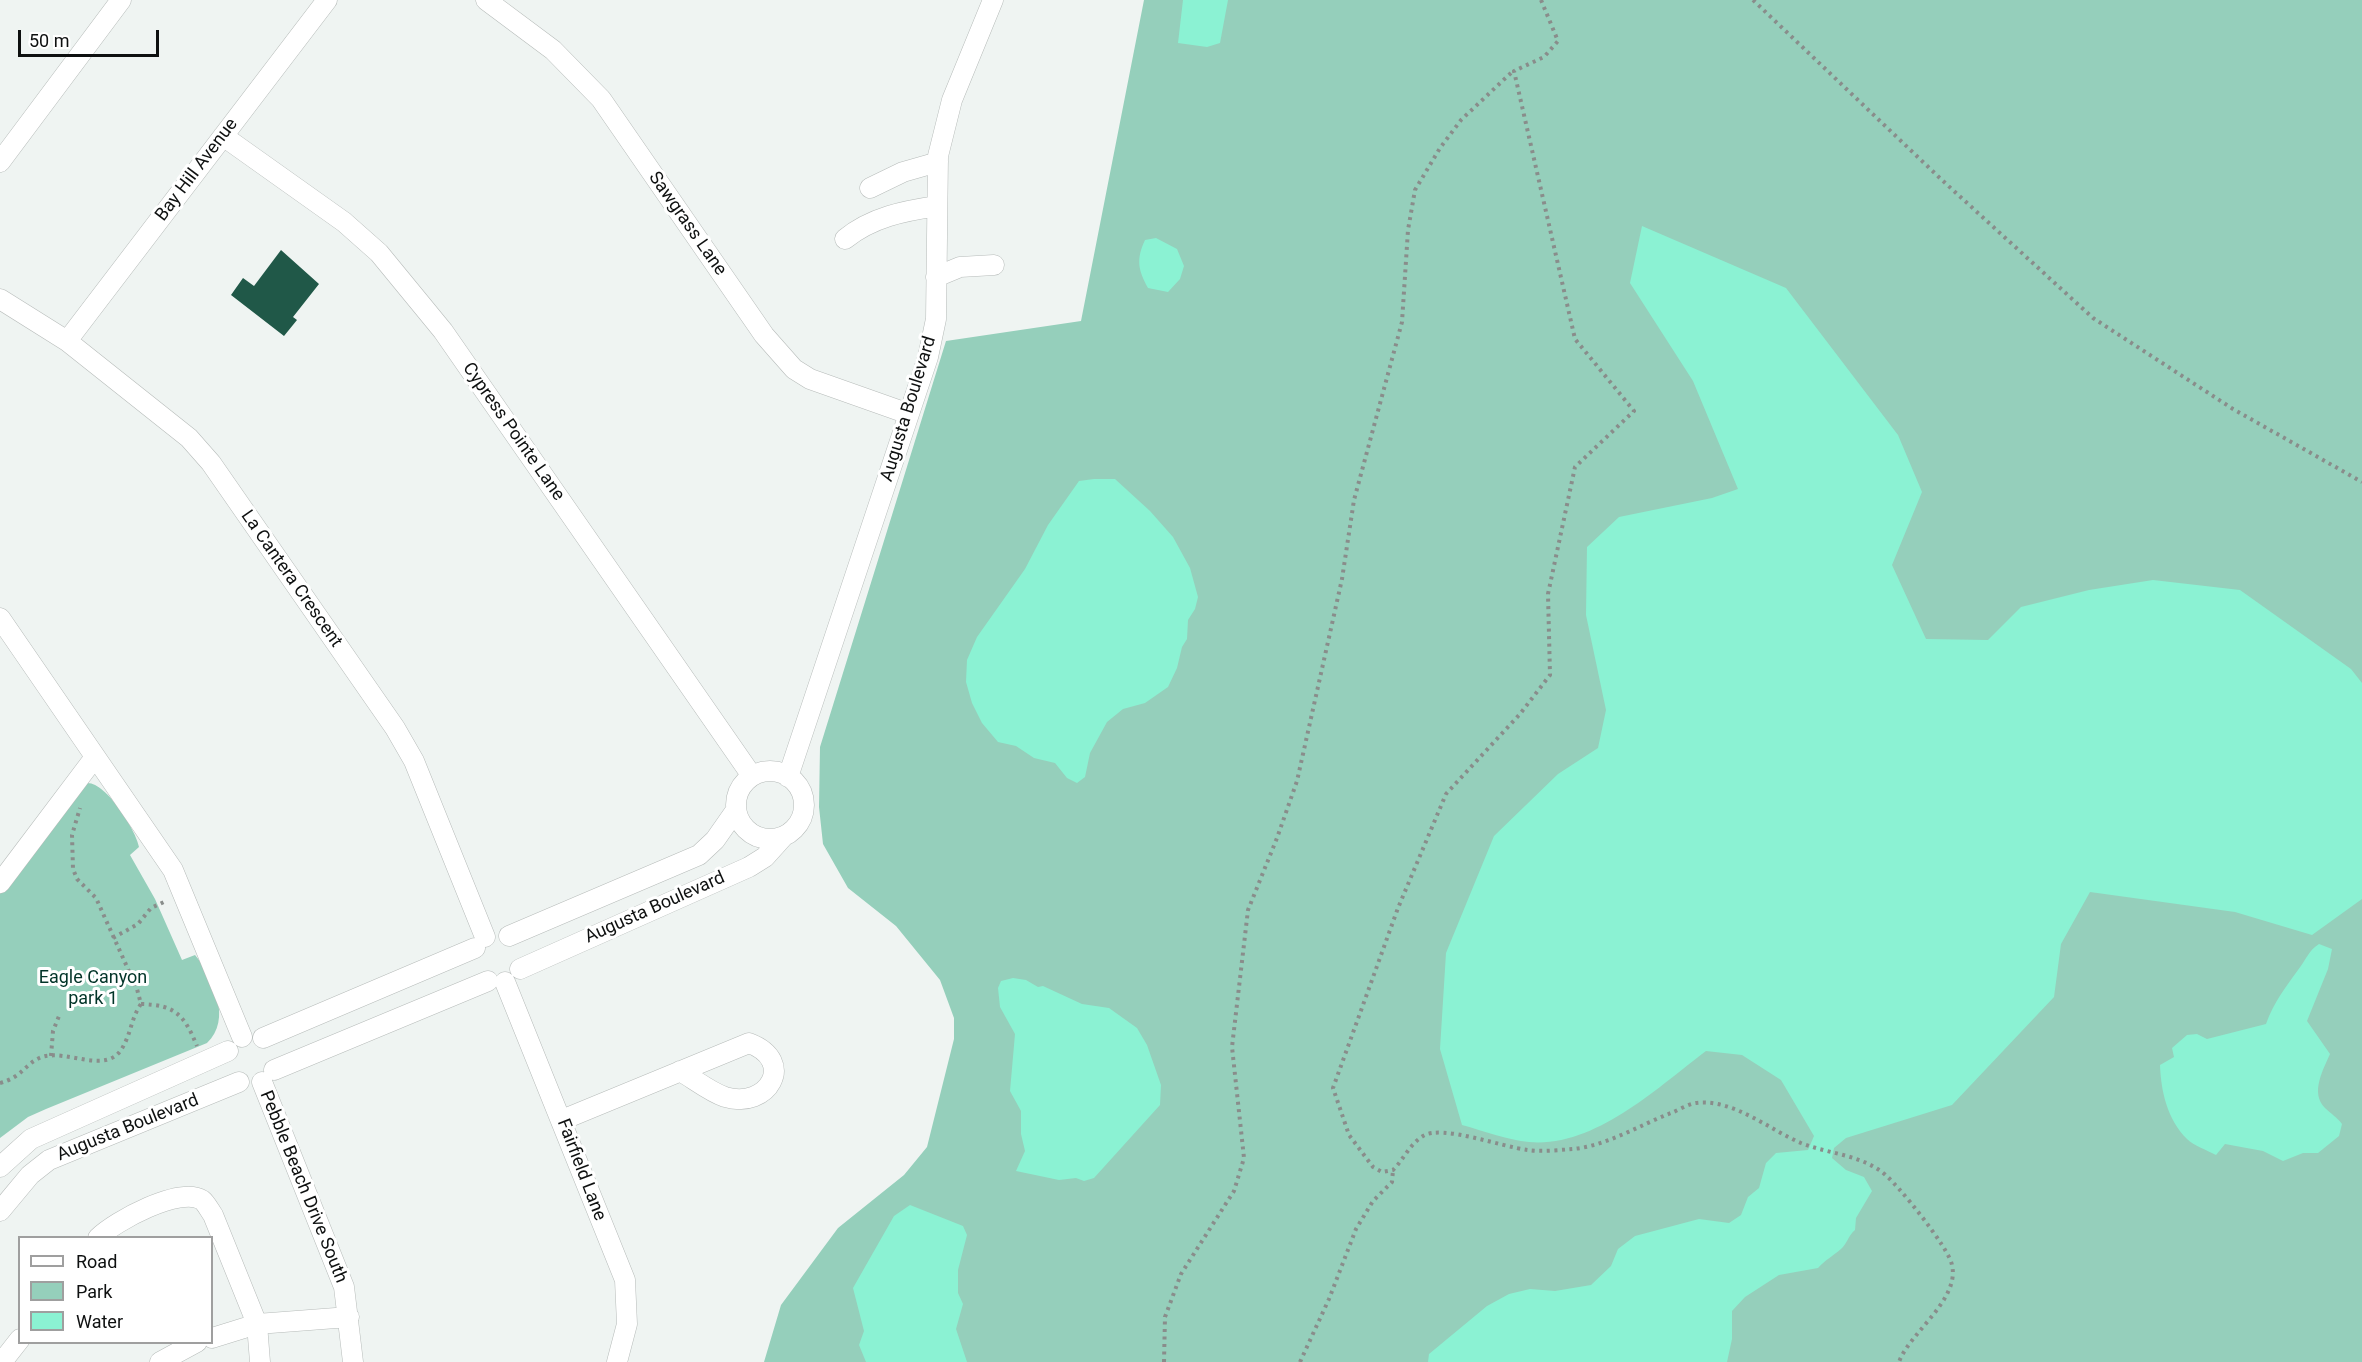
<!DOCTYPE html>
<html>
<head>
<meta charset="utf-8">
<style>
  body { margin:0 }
  #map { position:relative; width:2362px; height:1362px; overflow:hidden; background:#eff4f2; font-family:Roboto,sans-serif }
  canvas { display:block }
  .legend { position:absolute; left:18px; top:1236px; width:195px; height:108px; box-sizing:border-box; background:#fff; border:2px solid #9f9f9f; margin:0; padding:8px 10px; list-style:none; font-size:18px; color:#0e1010 }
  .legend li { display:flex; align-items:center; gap:12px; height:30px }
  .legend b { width:30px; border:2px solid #9f9f9f }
  .scale { position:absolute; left:18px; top:30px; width:141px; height:27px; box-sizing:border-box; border:3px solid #0e1010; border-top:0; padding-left:8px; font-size:18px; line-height:21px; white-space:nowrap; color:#0e1010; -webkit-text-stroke:4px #fff; paint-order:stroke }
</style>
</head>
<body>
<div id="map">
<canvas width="2362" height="1362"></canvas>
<ul class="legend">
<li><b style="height:8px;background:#fff"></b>Road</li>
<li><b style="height:16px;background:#95cfbb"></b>Park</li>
<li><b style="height:16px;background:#8bf2d3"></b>Water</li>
</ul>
<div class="scale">50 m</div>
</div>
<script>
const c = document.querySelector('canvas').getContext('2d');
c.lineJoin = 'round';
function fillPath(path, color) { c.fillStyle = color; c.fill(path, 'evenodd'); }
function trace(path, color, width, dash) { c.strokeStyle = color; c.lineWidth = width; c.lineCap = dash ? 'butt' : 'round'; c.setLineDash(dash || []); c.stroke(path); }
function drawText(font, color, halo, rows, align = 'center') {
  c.font = font + ' Roboto,sans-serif'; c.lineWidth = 6; c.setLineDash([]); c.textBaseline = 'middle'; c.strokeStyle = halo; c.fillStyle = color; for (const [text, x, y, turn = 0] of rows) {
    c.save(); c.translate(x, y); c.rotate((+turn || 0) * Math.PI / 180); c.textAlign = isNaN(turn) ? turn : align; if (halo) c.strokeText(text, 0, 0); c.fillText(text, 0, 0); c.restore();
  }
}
fillPath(new Path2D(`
  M 1144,0 L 2362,0 L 2362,1362 L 764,1362 L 781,1305 L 838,1228 L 904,1175 L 927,1147 L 954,1039 L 954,1018 L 940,980 L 896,926 L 848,888 L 823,844 L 819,807 L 820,747 L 946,341 L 1081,321 Z
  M 87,783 C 106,782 136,830 139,847 L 130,855 L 155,899 L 182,960 L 195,955 C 214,978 232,1020 207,1043 L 46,1109 L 28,1117 L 0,1138 L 0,894 L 80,787 Z`), '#95cfbb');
fillPath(new Path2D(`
  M 1183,0 L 1228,0 L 1220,43 L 1207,47 L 1178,43 Z
  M 1642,226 L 1786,288 L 1898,435 L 1922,492 L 1892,565 L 1926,639 L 1988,640 L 2021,607 L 2089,590 L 2153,580 L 2240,590 L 2351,669 L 2362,683 L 2362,899 L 2312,935 L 2235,912 L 2090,892 L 2061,944 L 2054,997 L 1952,1105 L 1846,1138 L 1834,1148 L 1832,1158 L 1846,1170 L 1864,1177 L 1872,1191 L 1856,1218 L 1855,1230 C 1848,1236 1847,1244 1841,1249 C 1833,1256 1825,1260 1818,1268 L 1779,1275 L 1745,1297 L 1732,1311 L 1732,1339 L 1727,1362 L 1428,1362 L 1429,1354 L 1487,1306 L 1509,1294 L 1530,1289 L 1555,1291 L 1591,1285 L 1611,1266 L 1618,1249 L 1635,1236 L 1699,1219 L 1729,1223 L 1741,1215 L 1748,1197 L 1759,1188 L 1766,1163 L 1776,1153 L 1808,1150 L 1814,1136 L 1781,1080 L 1742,1055 L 1706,1051 C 1658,1087 1595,1148 1529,1142 C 1507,1140 1484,1131 1462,1125 L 1440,1049 L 1446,953 L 1494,836 L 1558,774 L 1598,748 L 1606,710 L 1586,615 L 1587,547 L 1619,517 L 1712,498 L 1738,489 L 1693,381 L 1630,283 Z
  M 1156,238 L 1177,249 L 1184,266 L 1180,279 L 1168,292 L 1148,288 C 1138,270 1136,259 1145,240 Z
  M 1094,479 L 1115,479 L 1150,511 L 1173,537 L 1190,568 L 1198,597 L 1195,609 L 1188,620 L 1187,639 L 1182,647 L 1177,668 L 1168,687 L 1145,703 L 1123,709 L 1107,722 L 1090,753 L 1085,777 L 1077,783 L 1067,778 L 1055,763 L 1034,758 L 1016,746 L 998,742 L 982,723 L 972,703 L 966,682 L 967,660 L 977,637 L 1025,569 L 1048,525 L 1079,481 Z
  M 2319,944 L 2332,949 L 2328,969 L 2307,1021 L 2330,1054 C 2323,1070 2310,1093 2325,1108 C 2331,1114 2337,1117 2342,1124 L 2339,1136 L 2318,1153 L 2303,1153 L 2283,1161 L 2263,1151 L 2225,1144 L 2216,1155 C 2207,1150 2194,1146 2187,1139 C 2167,1119 2161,1091 2160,1065 L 2174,1057 L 2172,1048 L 2187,1035 L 2197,1034 L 2207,1039 L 2266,1024 C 2274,1002 2285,988 2298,970 C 2306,960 2308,951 2319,944 Z
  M 1013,978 L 1026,980 L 1038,987 L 1043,986 L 1082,1004 L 1109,1008 L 1137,1028 L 1147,1045 L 1161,1085 L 1160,1105 L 1094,1178 L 1084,1181 L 1076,1178 L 1059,1180 L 1016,1171 L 1025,1151 L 1021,1134 L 1021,1111 L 1010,1091 L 1015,1034 L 1000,1007 L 998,988 L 1001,981 Z
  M 910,1205 L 963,1226 L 967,1235 L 958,1270 L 958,1293 L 963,1304 L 956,1329 L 967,1362 L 866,1362 L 859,1345 L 864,1331 L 853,1288 L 894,1216 Z`), '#8bf2d3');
fillPath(new Path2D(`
  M 281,250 L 319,284 L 293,317 L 297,320 L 284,336 L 231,295 L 243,278 L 254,286 Z`), '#205848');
const minor = new Path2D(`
  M 486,0 L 553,50 L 601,99 L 764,335 L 794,369 L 810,379 L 909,414
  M 223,136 L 344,222 L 379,253 L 443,331 L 752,776
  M 0,162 L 121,0
  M 870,188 L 903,172 L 938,162
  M 845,239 C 872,217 904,211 937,206
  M 936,277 L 960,267 L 994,265
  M 0,299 L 67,341 L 189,438 L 211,463 L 395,728 L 414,761 L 485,937
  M 67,341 L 327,0
  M 0,618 L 173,870 L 242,1037
  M736 805a34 34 0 1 1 68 0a34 34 0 1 1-68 0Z
  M 788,777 L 928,357 L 936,319 L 938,156 L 952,100 L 993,0
  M 0,883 L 95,757
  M 509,936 L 699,855 L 715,840 L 736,810
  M 520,969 L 749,867 L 765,857 L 783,837
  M 505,982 L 625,1280 L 627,1324 L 617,1362
  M 263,1038 L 475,948
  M 274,1070 L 488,981
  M 262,1082 L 344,1287 L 353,1362
  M 562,1120 L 749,1043 C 797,1061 768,1110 725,1097 C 710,1092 694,1079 680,1071
  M 0,1167 L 31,1139 L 228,1051
  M 0,1211 L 30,1175 L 49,1160 L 239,1082
  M 98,1238 C 115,1221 180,1186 202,1200 C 206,1203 210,1211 213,1215 L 257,1324 L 260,1362
  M 212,1338 L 257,1324 L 349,1317
  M 2,1362 L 20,1339
  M 160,1362 L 197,1342`);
trace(minor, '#b6bbb9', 21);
trace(new Path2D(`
  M 1541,0 L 1558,41 L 1544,57 L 1514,71 L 1575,339 L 1634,411 L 1575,467 L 1548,594 L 1550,675 L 1520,714 L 1446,794 L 1398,908 L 1333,1088 L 1349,1135 L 1373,1167 L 1382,1172 L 1393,1170 C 1404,1159 1409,1145 1423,1136 C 1441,1124 1502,1147 1528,1150 C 1542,1152 1559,1150 1573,1149 C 1606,1146 1640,1125 1671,1113 C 1679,1110 1688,1104 1696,1103 C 1732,1098 1770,1130 1801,1143 C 1829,1154 1857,1154 1882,1172 C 1897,1183 1949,1248 1952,1265 C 1960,1300 1910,1332 1899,1362
  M 1753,0 L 1943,181 L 2093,318 L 2233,409 L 2362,482
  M 113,938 L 138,924 L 151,908 L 166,901
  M 141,1004 C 176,1005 184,1015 197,1046
  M 51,1056 L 53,1031 L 59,1016
  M 0,1083 C 23,1077 25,1063 42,1057 C 66,1049 105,1074 121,1050 C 131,1035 131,1018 141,1004 L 137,989 L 96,898 L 77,879 L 73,869 L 72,835 L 80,808
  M 1164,1362 L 1165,1317 L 1181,1274 L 1234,1191 L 1244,1158 L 1232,1047 L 1248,910 L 1277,838 L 1297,781 L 1342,579 L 1354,500 L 1402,322 L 1408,230 L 1415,190 L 1440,148 L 1461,120 L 1513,71
  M 1300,1362 L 1329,1299 L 1356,1229 L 1373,1201 L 1392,1182 L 1393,1170`), '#898d8b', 4, [3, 4.5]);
trace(minor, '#fff', 20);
drawText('18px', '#0e1010', '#fff', [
  ["Bay Hill Avenue",197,170,-53],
  ["Sawgrass Lane",687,224,55],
  ["Augusta Boulevard",909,409,-73],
  ["Cypress Pointe Lane",513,432,55],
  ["La Cantera Crescent",291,579,55],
  ["Augusta Boulevard",655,908,-24],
  ["Augusta Boulevard",128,1128,-22],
  ["Fairfield Lane",581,1170,69],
  ["Pebble Beach Drive South",303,1187,68]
]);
drawText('18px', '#023428', '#fff', [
  ["Eagle Canyon",93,978],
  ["park 1",93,999]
]);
</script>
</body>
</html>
